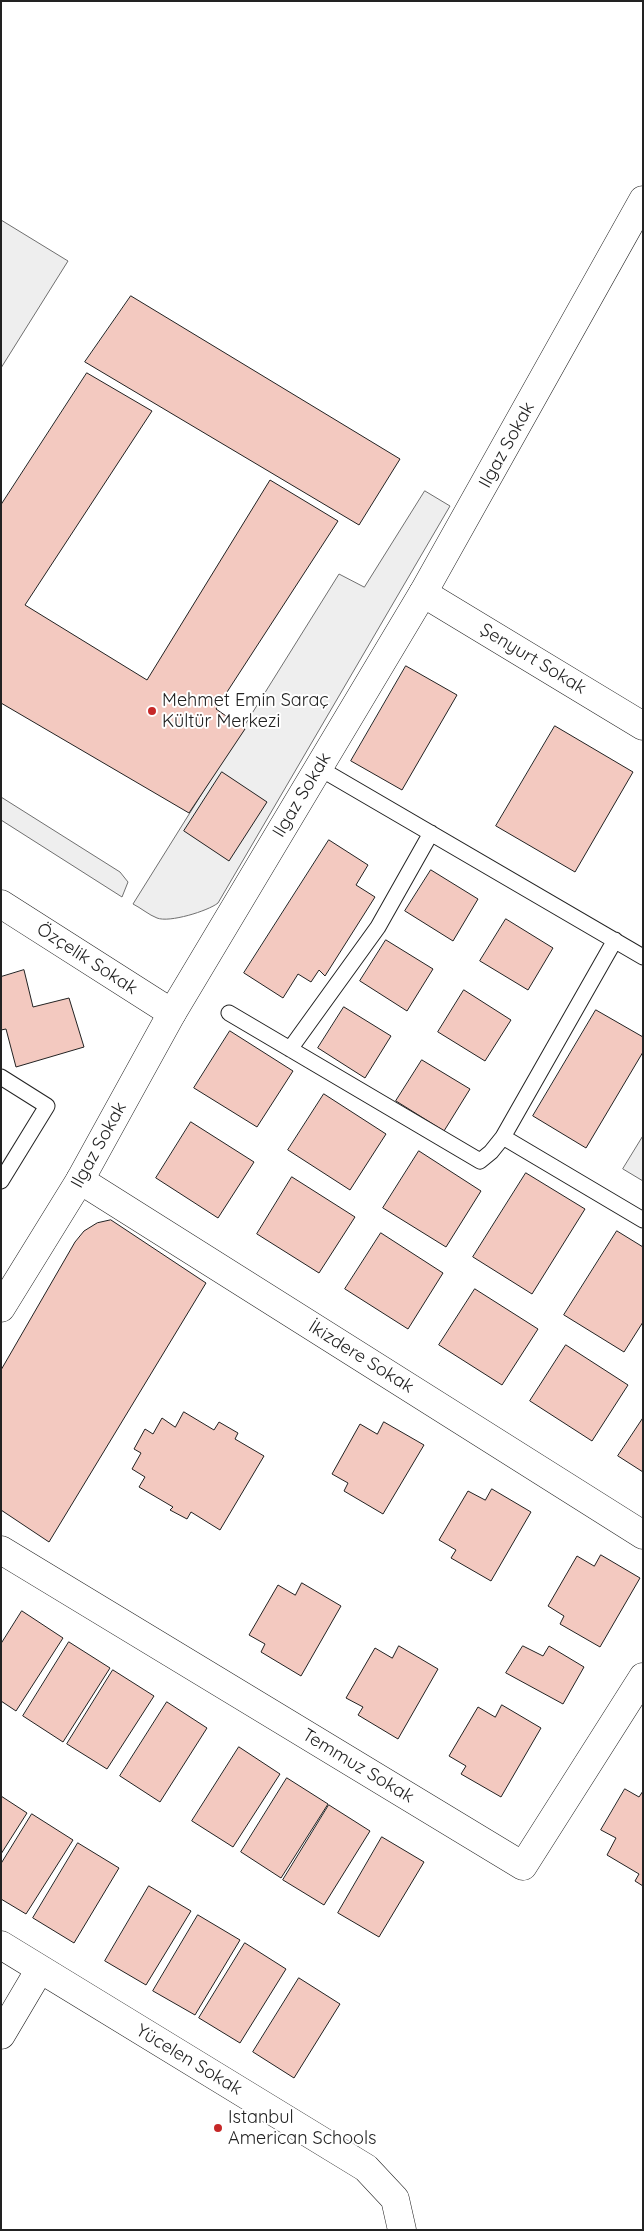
<!DOCTYPE html>
<html>
<head>
<meta charset="utf-8">
<style>
  body { margin:0 }
  #map { position:relative; width:644px; height:2231px; overflow:hidden; background:#fff; font-family:Quicksand,sans-serif }
  canvas { display:block }
  .frame { position:absolute; inset:0; border:2px solid #222; pointer-events:none }
</style>
</head>
<body>
<div id="map">
<canvas width="644" height="2231"></canvas>
<div class="frame"></div>
</div>
<script>
const c = document.querySelector('canvas').getContext('2d');
c.lineJoin = 'round';
function fillPath(path, color) { c.fillStyle = color; c.fill(path, 'evenodd'); }
function trace(path, color, width, dash) { c.strokeStyle = color; c.lineWidth = width; c.lineCap = dash ? 'butt' : 'round'; c.setLineDash(dash || []); c.stroke(path); }
function drawText(font, color, halo, rows, align = 'center') {
  c.font = font + ' Quicksand,sans-serif'; c.lineWidth = 4; c.setLineDash([]); c.textBaseline = 'middle'; c.strokeStyle = halo; c.fillStyle = color; for (const [text, x, y, turn = 0] of rows) {
    c.save(); c.translate(x, y); c.rotate((+turn || 0) * Math.PI / 180); c.textAlign = isNaN(turn) ? turn : align; if (halo) c.strokeText(text, 0, 0); c.fillText(text, 0, 0); c.restore();
  }
}
const green = new Path2D(`
  M 1,220 L 68,261 L 1,368 Z
  M 425,491 L 450,506 L 218,903 C 208,911 169,923 157,918 C 149,915 141,908 133,904 L 339,574 L 364,587 Z
  M 1,797 L 120,872 L 128,882 L 122,897 L 1,820 Z
  M 643,1136 L 643,1181 L 623,1169 Z`);
fillPath(green, '#eee');
trace(green, '#6f6f6f', 1);
const building = new Path2D(`
  M 131,296 L 400,459 L 359,525 L 85,362 Z
  M 87,373 L 152,411 L 25,605 L 147,680 L 270,480 L 338,521 L 216,709 L 245,729 L 189,813 L 1,703 L 1,505 Z
  M 406,666 L 457,695 L 402,790 L 351,761 Z
  M 555,726 L 633,772 L 575,872 L 496,826 Z
  M 222,772 L 267,802 L 229,861 L 184,831 Z
  M 329,840 L 368,865 L 356,885 L 375,897 L 325,976 L 319,970 L 311,982 L 298,974 L 283,998 L 244,973 Z
  M 431,870 L 478,899 L 453,941 L 405,911 Z
  M 506,919 L 553,948 L 528,990 L 480,961 Z
  M 386,940 L 433,969 L 407,1011 L 360,981 Z
  M 24,970 L 33,1007 L 69,998 L 84,1047 L 16,1067 L 6,1029 L 1,1030 L 1,977 Z
  M 464,990 L 511,1020 L 485,1061 L 438,1032 Z
  M 344,1007 L 391,1036 L 365,1078 L 318,1048 Z
  M 596,1010 L 643,1037 L 643,1052 L 586,1148 L 533,1116 Z
  M 230,1031 L 293,1071 L 257,1127 L 194,1088 Z
  M 422,1060 L 470,1089 L 444,1131 L 396,1101 Z
  M 324,1094 L 386,1134 L 350,1190 L 288,1150 Z
  M 191,1122 L 254,1162 L 218,1218 L 156,1178 Z
  M 419,1151 L 481,1191 L 446,1247 L 383,1208 Z
  M 526,1173 L 585,1209 L 532,1294 L 473,1257 Z
  M 292,1177 L 355,1217 L 319,1273 L 257,1234 Z
  M 111,1220 L 206,1283 L 49,1542 L 1,1510 L 1,1370 L 75,1242 L 84,1231 L 97,1223 Z
  M 617,1231 L 643,1247 L 643,1322 L 624,1352 L 564,1315 Z
  M 381,1233 L 443,1273 L 408,1329 L 345,1289 Z
  M 475,1289 L 538,1329 L 502,1385 L 439,1345 Z
  M 566,1345 L 628,1385 L 592,1441 L 530,1401 Z
  M 184,1412 L 214,1430 L 219,1422 L 238,1433 L 235,1439 L 264,1456 L 220,1530 L 191,1512 L 187,1519 L 170,1510 L 173,1507 L 139,1487 L 145,1477 L 132,1469 L 141,1453 L 134,1449 L 145,1429 L 153,1434 L 162,1418 L 175,1427 Z
  M 643,1418 L 643,1472 L 618,1456 Z
  M 384,1422 L 424,1445 L 383,1514 L 344,1491 L 348,1483 L 332,1474 L 360,1424 L 377,1434 Z
  M 492,1489 L 531,1512 L 491,1581 L 451,1558 L 456,1550 L 439,1540 L 468,1491 L 485,1500 Z
  M 601,1555 L 640,1578 L 600,1647 L 560,1624 L 564,1616 L 548,1606 L 577,1556 L 594,1566 Z
  M 302,1583 L 341,1606 L 301,1676 L 261,1652 L 265,1644 L 249,1635 L 278,1585 L 295,1595 Z
  M 22,1611 L 63,1638 L 16,1711 L 1,1701 L 1,1644 Z
  M 69,1642 L 110,1668 L 63,1742 L 23,1716 Z
  M 399,1646 L 438,1669 L 398,1739 L 358,1715 L 363,1707 L 346,1698 L 375,1648 L 392,1658 Z
  M 523,1646 L 543,1656 L 549,1646 L 584,1667 L 563,1704 L 506,1673 Z
  M 113,1670 L 154,1696 L 107,1769 L 67,1744 Z
  M 167,1702 L 207,1728 L 160,1802 L 120,1776 Z
  M 502,1705 L 541,1728 L 501,1797 L 461,1774 L 466,1766 L 449,1756 L 478,1707 L 495,1717 Z
  M 239,1747 L 280,1774 L 233,1847 L 192,1821 Z
  M 287,1778 L 328,1804 L 281,1878 L 241,1852 Z
  M 625,1789 L 639,1797 L 643,1791 L 643,1886 L 635,1881 L 639,1874 L 607,1855 L 616,1838 L 601,1830 Z
  M 1,1796 L 27,1813 L 1,1854 Z
  M 329,1805 L 370,1831 L 324,1905 L 283,1880 Z
  M 32,1814 L 73,1840 L 26,1914 L 1,1899 L 1,1864 Z
  M 382,1837 L 424,1862 L 379,1937 L 338,1913 Z
  M 78,1843 L 119,1868 L 74,1943 L 33,1918 Z
  M 149,1886 L 191,1911 L 146,1985 L 105,1961 Z
  M 198,1915 L 240,1940 L 195,2015 L 153,1991 Z
  M 245,1943 L 286,1969 L 240,2043 L 199,2018 Z
  M 299,1978 L 340,2004 L 294,2078 L 253,2052 Z`);
fillPath(building, '#f3c9c0');
trace(building, '#222', 1);
const lane = new Path2D(`
  M 319,768 L 643,957
  M 615,940 L 503,1137 L 643,1220
  M 229,1013 L 480,1161 L 491,1152 L 503,1137
  M 290,1049 L 378,927 L 431,833
  M 1,1077 L 47,1106 L 1,1181`);
const street = new Path2D(`
  M 423,593 L 643,726
  M 1,904 L 172,1013
  M 80,1180 L 643,1535
  M 1,1550 L 523,1866 L 643,1677
  M 1,1945 L 366,2168 L 395,2199 L 402,2230
  M 1,2035 L 40,1969`);
const secondary = new Path2D(`
  M 1,1308 L 80,1180 L 172,1013 L 423,593 L 643,200`);
trace(lane, '#222', 17);
trace(street, '#222', 29);
trace(secondary, '#222', 29);
trace(lane, '#fff', 15);
trace(street, '#fff', 28);
trace(secondary, '#fff', 28);
for (const [x, y, r, color] of [
  [152,711,5,"#c62828"],
  [218,2128,5,"#c62828"]
]) { const dot = new Path2D(); dot.arc(x, y, r, 0, 2 * Math.PI); c.fillStyle = color; c.fill(dot); trace(dot, '#fff', 2); }
drawText('18px', '#222', '#fff', [
  ["Ilgaz Sokak",507,445,-61],
  ["Şenyurt Sokak",533,659,31],
  ["Ilgaz Sokak",302,795,-59],
  ["Özçelik Sokak",87,959,33],
  ["Ilgaz Sokak",99,1145,-61],
  ["İkizdere Sokak",361,1357,32],
  ["Temmuz Sokak",358,1766,31],
  ["Yücelen Sokak",189,2060,31]
]);
drawText('18px', '#222', '#fff', [
  ["Mehmet Emin Saraç",162,701],
  ["Kültür Merkezi",162,722],
  ["Istanbul",228,2118],
  ["American Schools",228,2139]
], 'left');
</script>
</body>
</html>
